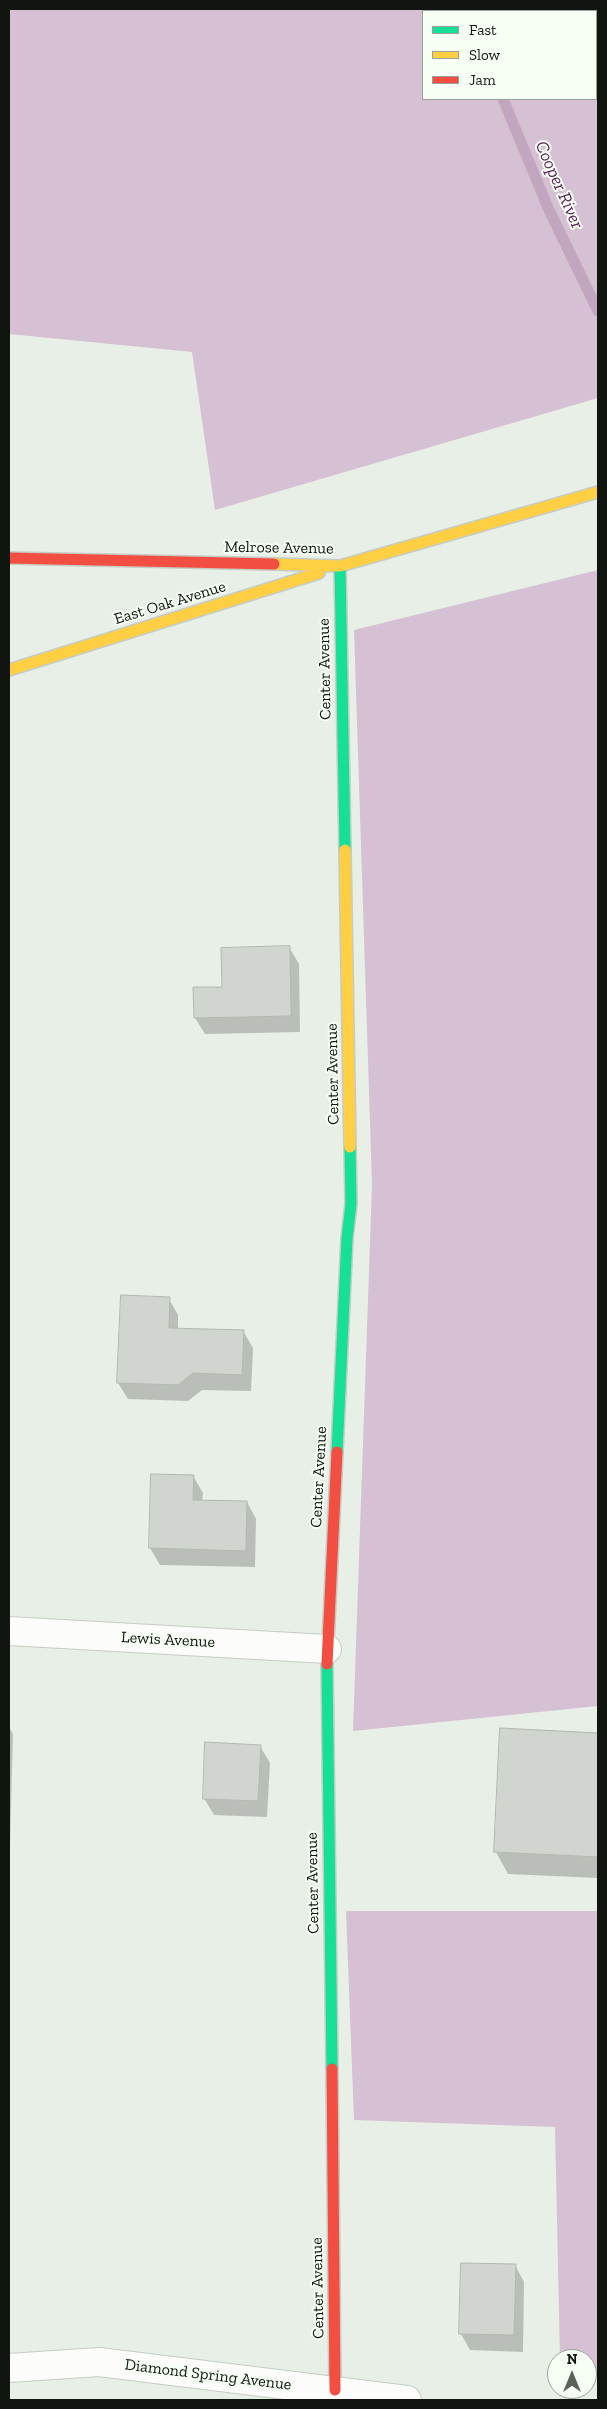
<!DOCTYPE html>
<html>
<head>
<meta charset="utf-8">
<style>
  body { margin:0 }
  #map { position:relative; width:607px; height:2409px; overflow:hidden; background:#e8efe6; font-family:"Zilla Slab",serif }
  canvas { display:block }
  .frame { position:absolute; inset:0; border:10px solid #10150f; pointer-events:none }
  .legend { position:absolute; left:422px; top:10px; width:175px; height:90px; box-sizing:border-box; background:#f7fff4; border:1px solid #9ba198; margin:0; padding:6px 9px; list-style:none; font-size:15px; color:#10150f }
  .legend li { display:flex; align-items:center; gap:10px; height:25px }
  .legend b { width:25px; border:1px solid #9ba198 }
  .north { position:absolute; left:547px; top:2349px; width:50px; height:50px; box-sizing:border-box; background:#f7fff4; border:1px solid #9ba198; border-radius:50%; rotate:0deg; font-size:14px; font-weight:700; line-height:20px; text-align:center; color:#10150f }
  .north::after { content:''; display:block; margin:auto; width:18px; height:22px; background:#5c615a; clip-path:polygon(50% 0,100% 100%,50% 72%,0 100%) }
</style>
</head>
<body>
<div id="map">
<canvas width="607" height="2409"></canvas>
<div class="frame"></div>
<ul class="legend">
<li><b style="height:6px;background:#16e098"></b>Fast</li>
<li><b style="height:6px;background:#ffcf43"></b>Slow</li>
<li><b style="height:6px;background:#f24e42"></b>Jam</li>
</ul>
<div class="north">N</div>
</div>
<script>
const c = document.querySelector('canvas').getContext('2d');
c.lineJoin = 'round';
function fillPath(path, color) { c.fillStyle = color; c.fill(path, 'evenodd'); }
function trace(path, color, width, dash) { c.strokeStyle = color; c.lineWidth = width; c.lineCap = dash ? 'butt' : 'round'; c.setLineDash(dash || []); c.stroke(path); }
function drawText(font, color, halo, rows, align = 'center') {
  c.font = font + ' "Zilla Slab",serif'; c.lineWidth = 4; c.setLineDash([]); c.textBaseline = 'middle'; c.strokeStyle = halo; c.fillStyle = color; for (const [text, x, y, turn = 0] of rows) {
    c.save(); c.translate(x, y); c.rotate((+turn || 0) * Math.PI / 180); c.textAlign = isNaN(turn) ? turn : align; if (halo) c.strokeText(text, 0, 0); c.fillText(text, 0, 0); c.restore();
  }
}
fillPath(new Path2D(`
  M 9,9 L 598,9 L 598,398 L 215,510 L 192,352 L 9,334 ZM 423,11 L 596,11 L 596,99 L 423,99 Z
  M 598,570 L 598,1706 L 353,1731 L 372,1184 L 354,630 Z
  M 346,1911 L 598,1911 L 598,2373 L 587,2373 L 587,2359 L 560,2359 L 555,2127 L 354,2120 Z`), '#d6c0d3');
fillPath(new Path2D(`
  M 289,947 L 299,964 L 300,1032 L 205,1034 L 195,1018 L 223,988 Z
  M 169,1299 L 178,1315 L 178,1329 L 243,1331 L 253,1348 L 251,1391 L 202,1390 L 188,1401 L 128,1399 L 118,1383 Z
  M 152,1475 L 193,1476 L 203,1493 L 202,1501 L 247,1502 L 256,1519 L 255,1567 L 160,1565 L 150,1548 Z
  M 9,1727 L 13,1734 L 10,1846 L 9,1846 Z
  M 501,1729 L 598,1734 L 598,1878 L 508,1874 L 496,1852 Z
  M 260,1746 L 270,1763 L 267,1817 L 214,1815 L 204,1798 Z
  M 515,2265 L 524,2282 L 523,2352 L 470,2350 L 461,2334 Z`), '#0003');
trace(new Path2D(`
  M 464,9 L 465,11
  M 503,99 L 549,210 L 598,311`), '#c2a6bf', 11);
const building = new Path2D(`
  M 290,946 L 291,1016 L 194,1018 L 193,987 L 222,987 L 221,948 Z
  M 121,1295 L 170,1297 L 169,1328 L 244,1330 L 242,1375 L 193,1373 L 178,1385 L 117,1383 Z
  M 151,1474 L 194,1475 L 193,1500 L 247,1501 L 246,1551 L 149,1548 Z
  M 500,1728 L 598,1733 L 598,1857 L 494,1852 Z
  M 205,1742 L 261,1745 L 258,1801 L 203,1799 Z
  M 461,2263 L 516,2264 L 514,2335 L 459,2334 Z`);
fillPath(building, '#d0d6cf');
trace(building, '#b2b8b1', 1);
const street = new Path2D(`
  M 9,1631 L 327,1649
  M 9,2368 L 99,2362 L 407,2400`);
const fast = new Path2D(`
  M 340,566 L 345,850
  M 337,1452 L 347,1238 L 351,1204 L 350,1147
  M 327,1664 L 332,2069`);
const slow = new Path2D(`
  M 598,9 L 598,10
  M 274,564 L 340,566 L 598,492
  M 9,670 L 319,573
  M 345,850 L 350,1147`);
const jam = new Path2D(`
  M 9,558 L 274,564
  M 327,1664 L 337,1452
  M 332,2069 L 335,2390`);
trace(street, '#c6ccc4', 30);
trace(fast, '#c6ccc4', 14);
trace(slow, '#c6ccc4', 14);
trace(jam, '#c6ccc4', 14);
trace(street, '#fcfdfb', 28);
trace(fast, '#16e098', 11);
trace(slow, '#ffcf43', 11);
trace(jam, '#f24e42', 11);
drawText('16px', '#10150f', '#f7fff4', [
  ["Melrose Avenue",279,548,1],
  ["East Oak Avenue",170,603,-17],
  ["Center Avenue",325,669,-91],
  ["Center Avenue",333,1074,-91],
  ["Center Avenue",319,1477,-87],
  ["Lewis Avenue",168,1640,3],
  ["Center Avenue",313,1883,-91],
  ["Center Avenue",318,2288,-91],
  ["Diamond Spring Avenue",208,2375,7]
]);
drawText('italic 18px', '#5a2458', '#f7fff4', [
  ["Cooper River",559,185,66]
]);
</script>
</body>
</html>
